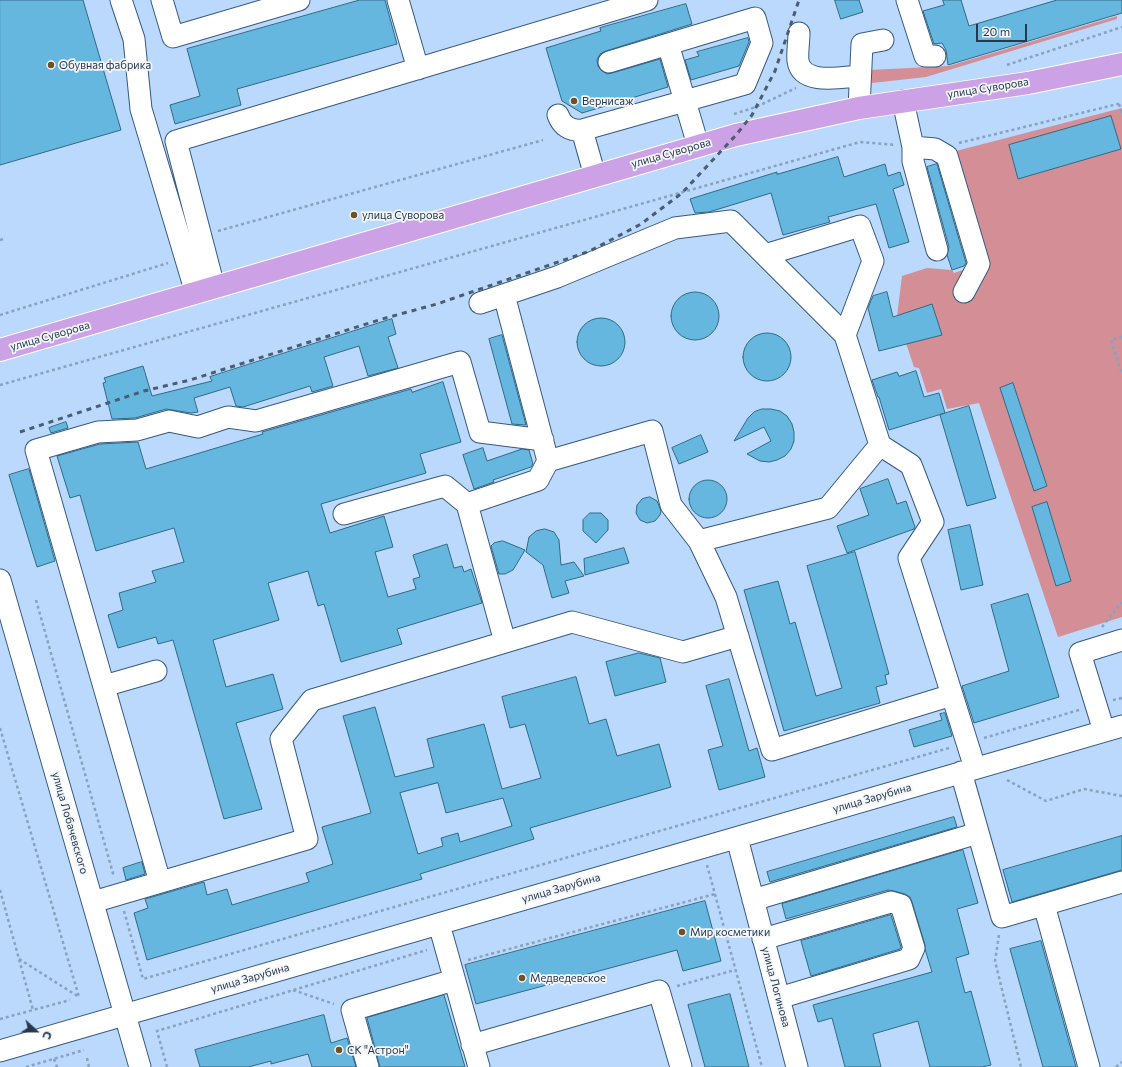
<!DOCTYPE html>
<html>
<head>
<meta charset="utf-8">
<style>
  body { margin:0 }
  #map { position:relative; width:1122px; height:1067px; overflow:hidden; background:#bad9fc; font-family:Commissioner,sans-serif }
  canvas { display:block }
  .north { position:absolute; left:16px; top:1011px; width:40px; height:40px; -webkit-text-stroke:3px #f3f7fb; paint-order:stroke; rotate:111deg; font-size:11px; font-weight:700; line-height:16px; text-align:center; color:#283849 }
  .north::after { content:''; display:block; margin:auto; width:14px; height:18px; background:#283849; clip-path:polygon(50% 0,100% 100%,50% 72%,0 100%) }
  .scale { position:absolute; left:976px; top:24px; width:51px; height:18px; box-sizing:border-box; border:2px solid #283849; border-top:0; padding-left:5px; font-size:12px; line-height:14px; white-space:nowrap; color:#283849; -webkit-text-stroke:3px #f3f7fb; paint-order:stroke }
</style>
</head>
<body>
<div id="map">
<canvas width="1122" height="1067"></canvas>
<div class="north">С</div>
<div class="scale">20 m</div>
</div>
<script>
const c = document.querySelector('canvas').getContext('2d');
c.lineJoin = 'round';
function fillPath(path, color) { c.fillStyle = color; c.fill(path, 'evenodd'); }
function trace(path, color, width, dash) { c.strokeStyle = color; c.lineWidth = width; c.lineCap = dash ? 'butt' : 'round'; c.setLineDash(dash || []); c.stroke(path); }
function drawText(font, color, halo, rows, align = 'center') {
  c.font = font + ' Commissioner,sans-serif'; c.lineWidth = 3.5; c.setLineDash([]); c.textBaseline = 'middle'; c.strokeStyle = halo; c.fillStyle = color; for (const [text, x, y, turn = 0] of rows) {
    c.save(); c.translate(x, y); c.rotate((+turn || 0) * Math.PI / 180); c.textAlign = isNaN(turn) ? turn : align; if (halo) c.strokeText(text, 0, 0); c.fillText(text, 0, 0); c.restore();
  }
}
fillPath(new Path2D(`
  M 1117,16 L 1117,19 L 926,77 L 872,83 L 870,70 L 949,66 Z
  M 1122,108 L 1122,617 L 1058,637 L 979,403 L 947,409 L 941,389 L 927,393 L 919,368 L 914,367 L 897,316 L 902,276 L 927,268 L 952,270 L 954,273 L 987,262 L 956,151 Z`), '#d38e96');
const building = new Path2D(`
  M 0,0 L 83,0 L 121,130 L 0,165 Z
  M 360,0 L 385,0 L 397,44 L 237,89 L 241,105 L 175,124 L 170,105 L 200,96 L 187,49 Z
  M 835,0 L 859,0 L 863,12 L 841,19 Z
  M 943,0 L 961,0 L 969,26 L 1057,0 L 1122,0 L 1122,13 L 948,65 L 946,50 L 942,43 L 934,44 L 923,11 L 944,5 Z
  M 686,4 L 692,24 L 606,51 L 600,54 L 597,60 L 598,66 L 601,70 L 607,74 L 612,73 L 660,59 L 668,87 L 582,113 L 562,101 L 546,48 L 601,31 L 600,28 Z
  M 748,38 L 749,42 L 739,66 L 691,80 L 685,60 L 699,56 L 697,52 Z
  M 1111,116 L 1121,149 L 1018,179 L 1009,145 Z
  M 838,157 L 844,177 L 885,164 L 888,176 L 900,172 L 904,185 L 893,189 L 909,242 L 889,248 L 876,204 L 828,217 L 830,222 L 783,235 L 771,193 L 709,212 L 695,213 L 690,199 L 777,172 L 777,174 Z
  M 937,164 L 966,263 L 964,266 L 952,270 L 947,255 L 949,247 L 927,167 Z
  M671 316a24 24 0 1 1 48 0a24 24 0 1 1-48 0Z
  M 887,292 L 893,317 L 932,304 L 942,335 L 879,351 L 868,308 L 873,296 Z
  M577 342a24 24 0 1 1 48 0a24 24 0 1 1-48 0Z
  M 392,319 L 396,334 L 388,337 L 398,368 L 368,376 L 359,346 L 324,357 L 333,386 L 312,392 L 310,386 L 243,407 L 236,406 L 230,387 L 194,398 L 198,412 L 191,413 L 166,409 L 135,418 L 112,419 L 103,383 L 106,382 L 104,378 L 143,366 L 152,396 L 212,381 L 210,377 Z
  M743 357a24 24 0 1 1 48 0a24 24 0 1 1-48 0Z
  M 502,335 L 526,425 L 512,424 L 489,339 Z
  M 916,371 L 924,397 L 939,393 L 945,413 L 889,430 L 879,397 L 878,397 L 872,380 L 897,372 L 899,376 Z
  M 443,382 L 461,442 L 420,454 L 426,473 L 321,504 L 330,533 L 384,516 L 393,547 L 375,552 L 388,597 L 416,589 L 413,579 L 420,577 L 413,555 L 447,544 L 454,568 L 462,566 L 464,572 L 471,569 L 482,603 L 397,629 L 402,644 L 341,662 L 324,604 L 318,606 L 308,571 L 268,583 L 279,620 L 213,640 L 226,687 L 273,674 L 283,709 L 236,723 L 262,809 L 224,819 L 173,640 L 158,644 L 156,637 L 118,648 L 108,615 L 123,610 L 119,593 L 156,582 L 152,571 L 184,562 L 174,528 L 96,551 L 80,495 L 70,498 L 57,456 L 100,444 L 138,442 L 146,469 L 263,434 L 262,432 L 411,389 L 412,392 Z
  M 1013,383 L 1047,486 L 1034,491 L 1000,388 Z
  M 969,406 L 996,498 L 967,506 L 940,415 Z
  M 762,409 L 771,409 L 780,411 L 787,416 L 792,424 L 794,432 L 794,441 L 791,449 L 785,456 L 777,460 L 769,462 L 760,461 L 747,454 L 771,441 L 764,427 L 734,441 L 748,418 L 754,412 Z
  M 66,422 L 68,428 L 51,433 L 49,428 Z
  M 701,435 L 708,452 L 679,464 L 672,448 Z
  M 483,448 L 487,461 L 522,449 L 529,450 L 533,464 L 531,467 L 493,480 L 494,482 L 474,489 L 463,455 Z
  M 29,469 L 55,561 L 37,567 L 9,475 Z
  M 888,479 L 897,504 L 906,501 L 915,527 L 914,529 L 847,553 L 837,526 L 869,515 L 860,489 Z
  M689 499a19 19 0 1 1 38 0a19 19 0 1 1-38 0Z
  M 650,497 L 657,501 L 661,511 L 660,515 L 655,521 L 647,523 L 640,520 L 636,513 L 637,505 L 642,499 Z
  M 1047,502 L 1071,581 L 1056,586 L 1032,507 Z
  M 590,513 L 601,513 L 608,520 L 608,530 L 596,543 L 583,531 L 583,520 Z
  M 970,525 L 983,585 L 961,590 L 948,530 Z
  M 545,529 L 554,532 L 559,540 L 561,565 L 574,562 L 584,576 L 565,581 L 569,593 L 552,598 L 543,565 L 526,552 L 529,537 L 536,531 Z
  M 503,541 L 525,550 L 513,570 L 505,574 L 499,574 L 491,546 L 494,543 Z
  M 624,548 L 629,563 L 585,575 L 584,559 Z
  M 855,552 L 889,674 L 885,675 L 887,684 L 876,687 L 880,703 L 784,731 L 744,590 L 778,581 L 790,624 L 795,622 L 816,696 L 842,688 L 807,566 Z
  M 1028,594 L 1059,697 L 974,723 L 962,686 L 1009,671 L 991,605 Z
  M 639,653 L 660,658 L 666,682 L 615,696 L 606,662 Z
  M 576,677 L 589,724 L 606,719 L 617,756 L 659,744 L 671,787 L 530,828 L 534,839 L 420,874 L 422,879 L 147,960 L 134,913 L 148,908 L 145,899 L 204,882 L 207,895 L 227,889 L 232,905 L 309,882 L 306,873 L 333,864 L 322,827 L 371,813 L 343,716 L 375,707 L 395,777 L 434,767 L 427,739 L 484,724 L 502,789 L 541,778 L 525,724 L 510,728 L 502,697 ZM 438,783 L 446,813 L 503,798 L 512,826 L 460,842 L 458,833 L 441,838 L 443,846 L 418,854 L 400,793 Z
  M 729,679 L 749,751 L 757,748 L 765,777 L 719,790 L 708,750 L 723,746 L 706,686 Z
  M 945,713 L 952,736 L 914,747 L 909,730 L 942,720 L 940,714 Z
  M 954,817 L 957,827 L 770,882 L 767,872 Z
  M 1122,836 L 1122,870 L 1012,902 L 1003,870 Z
  M 963,850 L 978,903 L 957,909 L 969,954 L 956,958 L 965,993 L 971,991 L 991,1065 L 982,1067 L 930,1067 L 918,1021 L 873,1034 L 881,1067 L 845,1067 L 832,1018 L 818,1022 L 813,1005 L 932,972 L 925,949 L 925,945 L 912,902 L 910,897 L 905,894 L 894,891 L 888,890 L 786,919 L 782,904 Z
  M 142,862 L 145,874 L 126,880 L 123,868 Z
  M 705,901 L 721,961 L 683,971 L 677,950 L 476,1004 L 465,965 Z
  M 891,915 L 901,947 L 900,949 L 811,976 L 801,941 Z
  M 1041,941 L 1076,1067 L 1043,1067 L 1010,949 Z
  M 730,994 L 749,1067 L 705,1067 L 688,1005 Z
  M 444,995 L 465,1067 L 380,1067 L 367,1018 Z
  M 324,1015 L 331,1043 L 347,1038 L 356,1067 L 312,1067 L 308,1054 L 271,1064 L 271,1061 L 248,1067 L 200,1067 L 195,1050 Z`);
fillPath(building, '#66b7df');
trace(building, '#306a85', 1);
const minor = new Path2D(`
  M 121,0 L 134,39 L 141,109 L 196,293
  M 162,0 L 173,37 L 299,0
  M 398,0 L 418,69
  M 907,0 L 925,56 L 935,56
  M 799,33 C 799,42 797,52 798,61 C 802,86 842,77 860,76
  M 668,44 L 698,145
  M 903,101 L 913,147 L 935,149 L 947,156 L 979,264 L 964,292
  M 859,108 L 862,44 L 883,40
  M 558,115 C 562,126 570,131 582,130 L 745,84 L 762,43 L 755,18 L 609,62
  M 582,130 L 595,176
  M 913,147 L 913,161 L 937,250
  M 765,255 L 860,226 L 873,261 L 845,335
  M 214,287 L 176,141 L 647,0
  M 504,295 L 548,461 L 652,431 L 671,505 L 699,541 L 726,597 L 772,750 L 952,695
  M 480,303 L 557,277 L 675,228 L 731,221 L 845,335 L 880,445 L 911,465 L 933,522 L 909,558 L 975,768
  M 467,504 L 505,642
  M 344,514 L 445,486 L 467,504 L 538,480 L 548,461
  M 699,541 L 828,508 L 880,445
  M 0,580 L 140,1067
  M 104,686 L 156,671
  M 1104,731 L 1080,653 L 1122,640
  M 961,772 L 1002,917 L 1122,882
  M 737,838 L 797,1067
  M 160,882 L 36,450 L 98,432 L 137,430 L 169,421 L 198,427 L 228,417 L 256,421 L 460,362 L 480,432 L 543,440
  M 753,900 L 978,833
  M 93,902 L 307,839 L 281,739 L 312,700 L 572,622 L 683,652 L 738,636
  M 1044,905 L 1089,1067
  M 439,924 L 479,1067
  M 763,939 L 891,902 L 901,905 L 914,948 L 909,959 L 779,998
  M 472,1045 L 659,991 L 681,1067
  M 0,1051 L 1122,726
  M 368,1067 L 352,1010 L 454,980`);
const major = new Path2D(`
  M 0,350 L 736,135 L 859,108 L 1028,83 L 1122,64`);
trace(minor, '#375a80', 23);
trace(major, '#fff', 24);
trace(new Path2D(`
  M 1007,65 L 1122,27
  M 1119,104 L 1122,114
  M 734,114 L 756,107 L 796,88
  M 959,143 L 1122,103
  M 218,231 L 543,140
  M 0,240 L 3,239
  M 0,315 L 168,263
  M 1122,337 L 1111,340 L 1122,374
  M 0,385 L 860,142 L 895,145
  M 36,600 L 114,877
  M 1102,627 L 1122,602
  M 1113,700 L 1122,698
  M 0,728 L 79,997
  M 984,738 L 1079,710
  M 1007,780 L 1046,801 L 1084,789 L 1122,796
  M 707,865 L 762,1067
  M 0,890 L 33,1010
  M 124,911 L 143,979 L 949,748
  M 999,935 L 995,961 L 1021,1067
  M 19,959 L 79,997
  M 468,960 L 715,894
  M 677,986 L 735,970
  M 293,990 L 334,1004
  M 0,1019 L 70,1000
  M 87,1058 L 89,1067
  M 54,1059 L 57,1067
  M 26,1067 L 84,1050
  M 167,1067 L 157,1031 L 427,950
  M 1116,1067 L 1122,1062`), '#88a2bf', 2.5, [3, 3]);
trace(minor, '#fff', 21);
trace(major, '#cca1e5', 22);
trace(new Path2D(`
  M 20,432 L 144,391 L 190,380 L 382,319 L 437,304 L 590,251 L 641,224 L 682,193 L 736,135 L 752,115 L 775,71 L 799,0`), '#4a5d72', 3, [5, 5]);
for (const [x, y, r, color] of [
  [51,65,4,"#705026"],
  [574,101,4,"#705026"],
  [354,215,4,"#705026"],
  [682,932,4,"#705026"],
  [522,978,4,"#705026"],
  [339,1050,4,"#705026"]
]) { const dot = new Path2D(); dot.arc(x, y, r, 0, 2 * Math.PI); c.fillStyle = color; c.fill(dot); trace(dot, '#f3f7fb', 1.5); }
drawText('11px', '#283849', '#f3f7fb', [
  ["Обувная фабрика",59,65],
  ["Вернисаж",582,101],
  ["улица Суворова",362,215],
  ["Мир косметики",690,932],
  ["Медведевское",530,978],
  ["СК \"Астрон\"",347,1050]
], 'left');
drawText('11px', '#283849', '#f3f7fb', [
  ["улица Суворова",988,88,-9],
  ["улица Суворова",671,153,-16],
  ["улица Суворова",50,336,-16],
  ["улица Зарубина",872,798,-16],
  ["улица Лобачевского",70,823,74],
  ["улица Зарубина",561,888,-16],
  ["улица Зарубина",250,978,-16],
  ["улица Логинова",776,987,75]
]);
</script>
</body>
</html>
